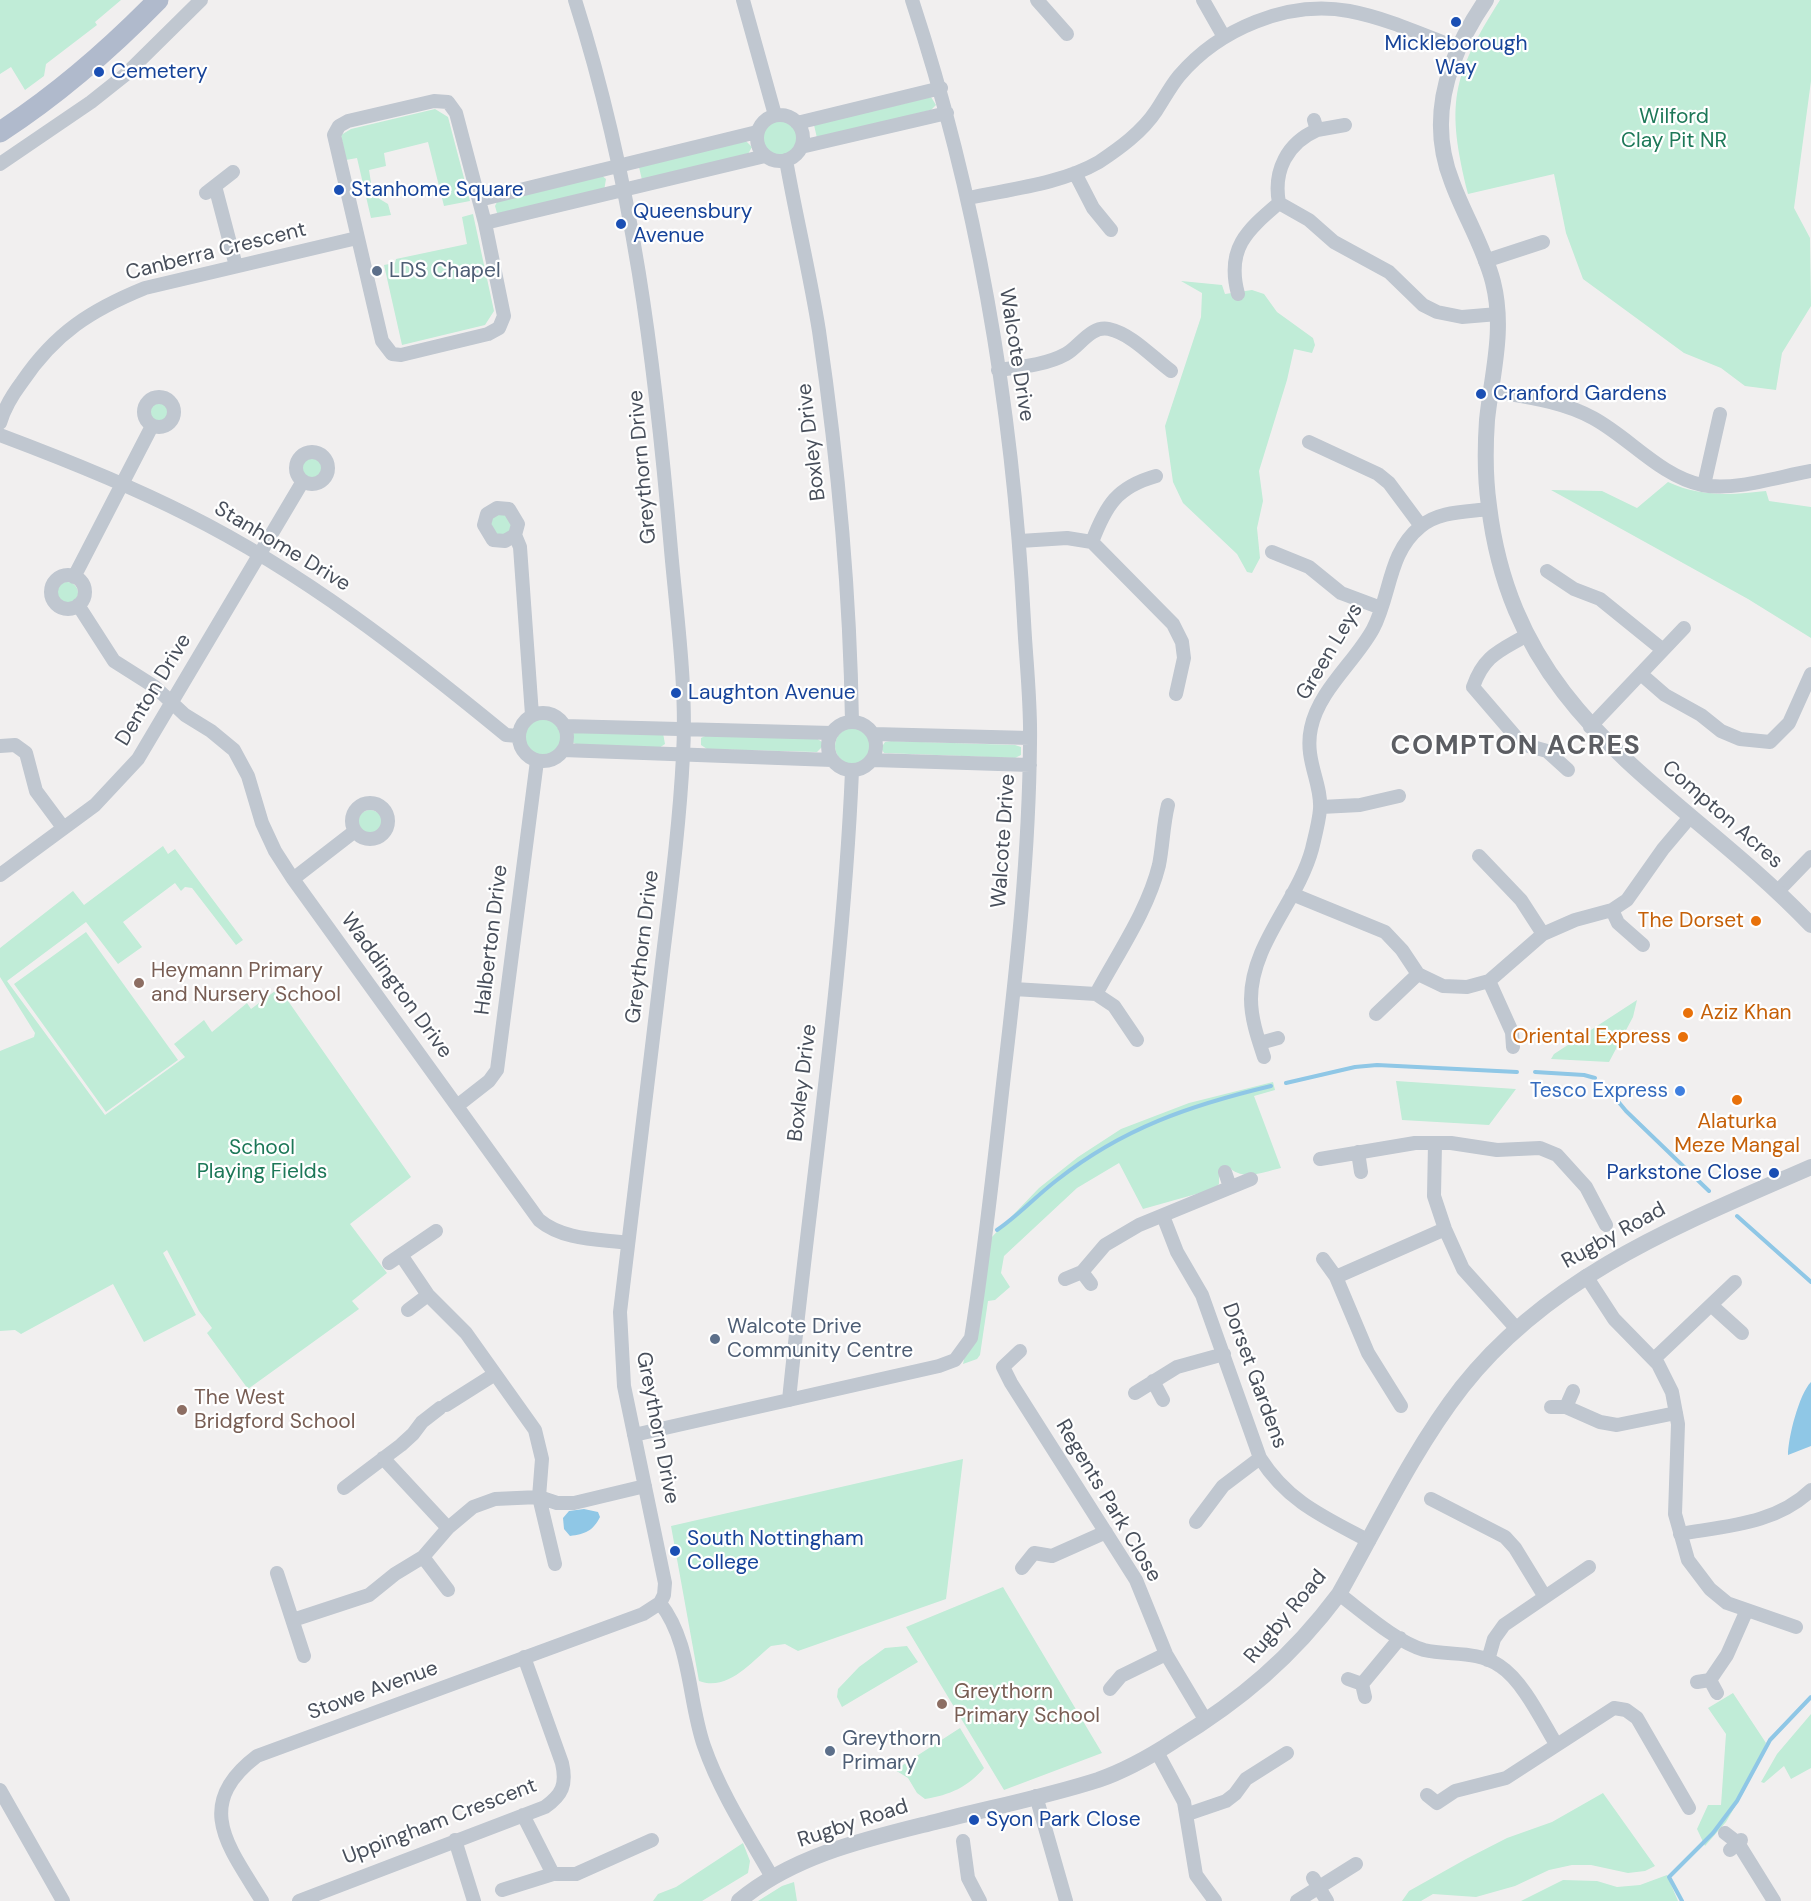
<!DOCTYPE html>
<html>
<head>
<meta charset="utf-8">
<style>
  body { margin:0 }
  canvas { display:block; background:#f1efef }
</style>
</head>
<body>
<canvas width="1811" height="1901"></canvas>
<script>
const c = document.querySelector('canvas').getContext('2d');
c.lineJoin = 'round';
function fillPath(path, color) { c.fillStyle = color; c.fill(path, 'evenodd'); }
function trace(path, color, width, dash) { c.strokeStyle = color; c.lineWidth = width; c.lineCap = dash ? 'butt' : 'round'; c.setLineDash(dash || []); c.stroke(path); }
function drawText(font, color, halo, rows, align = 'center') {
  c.font = font + ' "DM Sans",sans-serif'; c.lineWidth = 4.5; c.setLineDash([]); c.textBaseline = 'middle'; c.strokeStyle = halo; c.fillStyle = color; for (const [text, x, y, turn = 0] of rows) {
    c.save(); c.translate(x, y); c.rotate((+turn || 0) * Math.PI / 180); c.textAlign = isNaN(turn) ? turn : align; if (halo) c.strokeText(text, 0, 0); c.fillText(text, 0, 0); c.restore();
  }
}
fillPath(new Path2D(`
  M 0,0 L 121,0 L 95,22 L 97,25 L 46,64 L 44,76 L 25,90 L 11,67 L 0,74 Z
  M 1500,0 L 1811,0 L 1811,81 L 1794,208 L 1810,238 L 1811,306 L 1782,353 L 1776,390 L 1745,386 L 1721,368 L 1684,353 L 1583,279 L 1566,233 L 1554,174 L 1468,194 C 1446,105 1451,77 1500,0 Z
  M 931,97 L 936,105 L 931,110 L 817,138 L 814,125 Z
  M 435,109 L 448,117 L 470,201 L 444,206 L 428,142 L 384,153 L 386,166 L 369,170 L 373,195 L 388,204 L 391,215 L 371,218 L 357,158 L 346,160 L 341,135 L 351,129 Z
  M763 138a17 17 0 1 1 34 0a17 17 0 1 1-34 0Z
  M 746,141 L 752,147 L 748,154 L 642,180 L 639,167 Z
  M 601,175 L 606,179 L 604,191 L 501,215 L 497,213 L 495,206 L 497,202 Z
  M 473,214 L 494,311 L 485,325 L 402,345 L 384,265 L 395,263 L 396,259 L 467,244 L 462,217 Z
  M 1181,281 L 1222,285 L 1225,294 L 1252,290 L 1264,294 L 1277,312 L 1313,338 L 1315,345 L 1312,353 L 1294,349 L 1287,380 L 1259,471 L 1263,501 L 1257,528 L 1260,558 L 1252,573 L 1247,572 L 1237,554 L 1183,503 L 1173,482 L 1165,426 L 1201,317 L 1202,293 Z
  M150 412a9 9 0 1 1 18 0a9 9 0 1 1-18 0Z
  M301 468a11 11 0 1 1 22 0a11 11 0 1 1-22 0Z
  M 1668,482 C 1700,497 1732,495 1766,491 L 1769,501 L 1811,507 L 1811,638 L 1748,599 L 1551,490 L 1602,491 L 1637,508 Z
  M 498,513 L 510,516 L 512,529 L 505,535 L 496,534 L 490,528 L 491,519 Z
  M56 593a11 11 0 1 1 22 0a11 11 0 1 1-22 0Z
  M525 737a18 18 0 1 1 36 0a18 18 0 1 1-36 0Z
  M835 746a18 18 0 1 1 36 0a18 18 0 1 1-36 0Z
  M 577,731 L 663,733 L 665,744 L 659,748 L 578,745 L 572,742 L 572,735 Z
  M 705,736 L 816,738 L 822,742 L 821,748 L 817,752 L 707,749 L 701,745 L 701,738 Z
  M 891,741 L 1015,745 L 1021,747 L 1021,755 L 1015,758 L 884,753 L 881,748 L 885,742 Z
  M358 822a12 12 0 1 1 24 0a12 12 0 1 1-24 0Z
  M 163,846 L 168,854 L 175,849 L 243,940 L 236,945 L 192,888 L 185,887 L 181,891 L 175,883 L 123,922 L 142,947 L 118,964 L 86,922 L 7,981 L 105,1115 L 185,1057 L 174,1044 L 204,1020 L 212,1032 L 247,1003 L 251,1009 L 279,988 L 411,1177 L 350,1224 L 387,1273 L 352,1301 L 359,1309 L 248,1389 L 207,1333 L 212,1328 L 199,1311 L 167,1250 L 163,1253 L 196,1315 L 144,1342 L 113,1284 L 21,1334 L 15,1330 L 0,1331 L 0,1051 L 34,1037 L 35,1033 L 0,977 L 0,948 L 73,891 L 84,905 Z
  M 86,932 L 178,1060 L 106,1112 L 14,984 Z
  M 1637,1000 L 1633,1017 L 1609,1062 L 1551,1059 L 1554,1054 Z
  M 1396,1081 L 1516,1089 L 1489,1125 L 1402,1120 Z
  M 1273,1082 L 1275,1090 L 1254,1096 L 1281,1168 C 1263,1172 1242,1182 1228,1166 L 1219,1171 L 1219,1184 L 1214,1189 L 1143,1209 L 1119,1163 L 1077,1188 L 1004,1256 L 1001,1273 L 1010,1287 L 995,1300 L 988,1301 L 980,1355 L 977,1359 L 963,1364 L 989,1240 L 1039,1188 L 1078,1157 L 1121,1129 L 1189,1103 Z
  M 963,1459 L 946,1599 L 798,1651 L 785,1644 L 771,1646 C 752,1661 728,1692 699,1681 L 671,1526 Z
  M 1003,1587 L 1102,1753 L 1004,1790 L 906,1627 Z
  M 907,1646 L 918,1662 L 842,1707 L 837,1697 L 838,1689 L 859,1667 L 885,1648 Z
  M 1733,1693 L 1766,1743 L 1744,1791 L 1726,1822 L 1705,1846 L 1697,1829 L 1708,1805 L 1721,1805 L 1726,1734 L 1708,1708 Z
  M 1811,1714 L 1811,1768 L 1791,1779 L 1784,1766 L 1764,1783 L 1761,1782 L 1777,1754 Z
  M 960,1728 L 984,1768 C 968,1787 950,1795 925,1799 L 917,1793 L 908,1778 L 895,1770 Z
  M 1603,1793 L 1655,1866 L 1645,1871 L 1628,1873 L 1591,1865 L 1572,1865 L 1549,1870 L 1515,1886 L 1476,1897 L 1433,1894 L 1421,1901 L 1402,1901 L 1409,1891 L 1466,1859 L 1507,1838 L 1552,1822 Z
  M 743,1843 L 750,1861 L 748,1873 L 702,1901 L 653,1901 L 658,1894 L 676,1887 Z
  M 1667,1875 L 1678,1901 L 1521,1901 L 1563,1880 L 1597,1881 L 1617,1887 L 1640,1885 Z
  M 794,1882 L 797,1901 L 758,1901 L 782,1886 Z`), '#c0ecd7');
fillPath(new Path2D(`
  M 1811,1382 L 1811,1446 L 1788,1455 C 1788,1438 1799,1394 1811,1382 Z
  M 584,1509 L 598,1512 L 600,1517 C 593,1531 585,1534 570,1536 L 564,1529 L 563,1518 L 569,1511 Z`), '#8fc7e6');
trace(new Path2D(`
  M 1535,1072 L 1584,1075 L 1595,1078
  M 1286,1083 L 1355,1067 L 1377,1065 L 1517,1072
  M 1607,1088 L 1626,1111 L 1709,1191
  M 1737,1216 L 1811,1282
  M 997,1230 C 1018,1216 1036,1196 1057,1180 C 1123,1128 1191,1105 1271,1086
  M 1682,1901 L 1669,1877 L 1713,1833 L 1737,1801 L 1770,1740 L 1811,1697`), '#8fc7e6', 4);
trace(new Path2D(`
  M 743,0 L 775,115
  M 1037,0 L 1067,34
  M 1203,0 L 1224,37
  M 434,101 L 448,102 L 456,113 L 485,223 L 504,316 L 499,328 L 488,334 L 401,355 L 392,354 L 382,341 L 334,135 L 339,126 L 348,121 Z
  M757 138a23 23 0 1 1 46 0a23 23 0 1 1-46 0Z
  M 797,123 L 941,88
  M 1317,130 L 1345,125
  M 801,147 L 947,113
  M 786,160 C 796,217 810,274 819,331 C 838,461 850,591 852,722
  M 0,164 L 91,102 L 125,75 L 201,0
  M 1075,173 L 1093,208 L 1111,230
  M 215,186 L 236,266
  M 206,193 L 233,172
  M 968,198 C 1010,189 1061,184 1099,162 C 1120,148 1142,132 1156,111 C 1164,99 1170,87 1179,76 C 1219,29 1287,0 1349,11 C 1386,18 1421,34 1457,48
  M 479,200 L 757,132
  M 1279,203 L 1309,220 L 1334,242 L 1389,272 L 1423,305 L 1437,312 L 1462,317 L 1498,314
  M 1279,203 C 1273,171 1287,143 1317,130 L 1314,120
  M 485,223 L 765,156
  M 1485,261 L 1543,242
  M 1238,294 C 1226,249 1246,231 1279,203
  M 998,370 C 1021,367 1046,365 1066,354 C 1080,346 1091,325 1109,329 C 1132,334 1153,358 1171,371
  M 1492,391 C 1526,397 1562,401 1593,418 C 1630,438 1660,476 1702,485 C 1736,491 1777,477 1811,471
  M144 412a15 15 0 1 1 30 0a15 15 0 1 1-30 0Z
  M 0,423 C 4,409 13,394 22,382 C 55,333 91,310 145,288 L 357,238
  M 0,435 C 64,459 127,484 188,515 C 304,573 406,653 506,735 L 518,736
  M 1309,442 L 1378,474 L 1389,483 L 1421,526
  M296 468a16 16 0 1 1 32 0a16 16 0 1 1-32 0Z
  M 1704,485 L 1720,414
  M 515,535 L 505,541 L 493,540 L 484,525 L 487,514 L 497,508 L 509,509 L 518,524 L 515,535 L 520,547 L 532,715
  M 1020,541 L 1067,538 L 1092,542 L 1173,624 L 1182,642 L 1184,658 L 1176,694
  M 1092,542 C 1106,505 1117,487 1156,476
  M 1272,552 L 1309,567 L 1341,593 L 1381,608
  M 1547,571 L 1574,589 L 1600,599 L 1663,650
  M51 592a17 17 0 1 1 34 0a17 17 0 1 1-34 0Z
  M 74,577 L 152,426
  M 78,605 L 114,661 L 155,687 L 185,715 L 211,731 L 234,750 L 248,776 L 262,823 L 275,851 L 293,879 L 539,1220 C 563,1240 597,1239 628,1243
  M 1527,635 C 1500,651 1484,655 1473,687 L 1522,744 L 1547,751 L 1568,770
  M 1642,675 L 1665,695 L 1701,715 L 1721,731 L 1740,739 L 1770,742 L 1789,723 L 1811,674
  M519 737a24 24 0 1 1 48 0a24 24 0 1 1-48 0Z
  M828 746a24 24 0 1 1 48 0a24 24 0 1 1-48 0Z
  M 564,726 L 832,733
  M 1590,727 L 1684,628
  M 873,734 L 1030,738
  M 0,746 L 15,745 L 26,753 L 36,791 L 62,826
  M 563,750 L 832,760
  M 873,760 L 1030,765
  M352 821a18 18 0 1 1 36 0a18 18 0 1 1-36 0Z
  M 1321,807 L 1360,805 L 1399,796
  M 1479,856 L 1521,900 L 1543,934
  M 0,875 L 95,805 L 138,759 L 303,481
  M 293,879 L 355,831
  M 1777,892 L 1811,857
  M 1292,894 L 1385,932 L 1402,950 L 1418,974 L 1443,986 L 1467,987 L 1489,981 L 1543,934 L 1575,920 L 1612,910 L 1627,900 L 1663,849 L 1690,817
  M 1612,910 L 1618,923 L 1643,945
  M 1489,981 L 1512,1032 L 1513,1047
  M 1014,989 L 1096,994 C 1118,953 1148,910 1159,865 C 1163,845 1163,825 1168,805
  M 1096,994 L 1114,1006 L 1137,1040
  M 1376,1014 L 1418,974
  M 1260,1043 L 1278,1038
  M 1264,1057 C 1258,1039 1251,1019 1251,999 C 1251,944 1298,901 1312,849 C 1315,836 1319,822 1320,809 C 1322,783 1304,760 1311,728 C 1319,690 1355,662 1373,629 C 1391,595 1388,553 1420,527 C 1438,511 1466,512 1489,509
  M 457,1106 L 489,1081 L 497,1070 L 537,761
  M 1435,1143 L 1434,1196 L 1445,1229 L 1463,1269 L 1516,1328
  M 1358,1152 L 1361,1172
  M 1320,1159 L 1415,1143 L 1451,1143 L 1497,1150 L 1540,1148 L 1557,1155 L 1586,1187 L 1606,1225
  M 1225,1172 L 1230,1187
  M 1163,1216 L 1177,1252 L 1202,1295 L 1260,1458 C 1288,1502 1324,1517 1369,1541
  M 401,1255 L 428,1295 L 466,1333 L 535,1430 L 542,1459 L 539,1497 L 555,1564
  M 1323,1259 L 1336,1277 L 1368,1353 L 1401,1406
  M 389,1263 L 436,1231
  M 1082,1272 L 1091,1284
  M 1586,1276 L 1614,1319 L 1658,1364 L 1672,1392 L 1678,1424 L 1675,1514 L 1688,1560 L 1710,1589 L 1727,1603 L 1796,1627
  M 1336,1277 L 1445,1229
  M 1065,1279 L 1082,1272 L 1105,1245 L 1139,1225 L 1251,1179
  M 1711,1305 L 1742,1333
  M 408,1310 L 428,1295
  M 1020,1351 L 1003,1367 L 1011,1383 L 1136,1580 L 1166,1654 L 1206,1721
  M 1654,1359 L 1735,1282
  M 1153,1381 L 1163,1400
  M 1573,1391 L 1566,1407 L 1600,1422 L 1617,1425 L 1676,1413
  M 1135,1393 L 1177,1367 L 1224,1354
  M 789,1400 C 810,1191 843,981 852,771
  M 446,1405 L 495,1374
  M 1551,1407 L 1566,1407
  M 634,1435 L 939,1366 L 955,1360 L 971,1338 C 985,1251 994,1163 1004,1075 C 1017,965 1029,854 1030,743 C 1031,702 1026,661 1024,621 C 1013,410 978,200 912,0
  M 383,1458 L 448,1528
  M 344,1488 L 401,1445 L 413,1434 L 422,1422 L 440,1408
  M 1431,1499 L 1505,1537 L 1515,1548 L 1545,1597
  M 1196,1522 L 1223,1486 L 1260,1458
  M 1680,1534 C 1726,1526 1776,1524 1811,1490
  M 423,1557 L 448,1590
  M 1022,1568 L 1034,1553 L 1052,1556 L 1106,1532
  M 277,1573 L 304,1656
  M 1339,1594 C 1362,1611 1396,1642 1424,1650 C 1449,1656 1477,1650 1500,1666 C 1523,1681 1542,1721 1556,1744
  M 660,1603 C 691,1642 688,1700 704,1746 C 720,1792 748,1835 772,1877
  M 293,1620 L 369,1595 L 395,1574 L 423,1557 L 448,1528 L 473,1507 L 495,1499 L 539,1497 L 557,1503 L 574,1503 L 645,1486
  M 1488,1660 L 1494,1639 L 1504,1625 L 1589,1567
  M 1348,1679 L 1362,1684 L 1365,1697
  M 1710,1680 L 1717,1693
  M 1697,1682 L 1710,1680 L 1727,1655 L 1746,1612
  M 1362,1684 L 1400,1638
  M 1110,1689 L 1121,1676 L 1166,1654
  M 1157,1752 L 1184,1802 L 1196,1875 L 1215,1901
  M 0,1790 L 63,1901
  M 1427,1795 L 1437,1803 L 1455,1791 L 1506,1778 L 1614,1708 L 1626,1710 L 1637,1718 L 1689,1808
  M 1036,1796 L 1066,1901
  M 1188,1814 L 1226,1801 L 1235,1794 L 1246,1779 L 1287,1753
  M 1725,1833 L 1738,1843 L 1730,1850
  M 455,1840 L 474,1901
  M 1741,1840 L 1738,1843 L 1774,1901
  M 963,1841 L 968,1878 L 980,1901
  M 553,1874 L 576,1874 L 652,1840
  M 1313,1878 L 1327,1901
  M 502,1890 L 553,1874 L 523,1815
  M 262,1901 C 229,1847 192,1805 257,1756 L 643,1614 L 660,1603 L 664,1595 L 665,1583 L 624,1386 L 620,1312 C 633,1204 646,1096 659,988 C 668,911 679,834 683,756 C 687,688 677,618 671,550 C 655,361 633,182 575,0
  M 299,1901 L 545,1807 C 562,1795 567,1785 562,1763 L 524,1657
  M 1297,1901 L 1356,1864`), '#c0c7d0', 14);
trace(new Path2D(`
  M 1486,0 C 1449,54 1426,117 1452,182 C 1464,215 1484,247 1493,282 C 1505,330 1492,373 1487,420 C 1485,449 1485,478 1489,506 C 1515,722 1678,786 1811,925
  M 739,1901 C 794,1855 867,1839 935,1822 C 989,1808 1045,1797 1098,1780 C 1124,1771 1151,1756 1174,1741 C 1241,1700 1292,1657 1339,1594 C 1378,1525 1413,1450 1462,1387 C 1551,1274 1683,1223 1811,1167`), '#c0c7d0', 16);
trace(new Path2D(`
  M 0,132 C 57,95 110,49 158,0`), '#b0bacc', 21);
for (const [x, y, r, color] of [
  [1456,22,6,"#1a4fb4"],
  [99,72,6,"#1a4fb4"],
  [339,190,6,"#1a4fb4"],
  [621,224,6,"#1a4fb4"],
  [377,271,6,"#5c6f8a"],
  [1481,394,6,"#1a4fb4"],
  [676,693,6,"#1a4fb4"],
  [1756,921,6,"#e8710a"],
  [139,983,6,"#8d6e63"],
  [1688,1013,6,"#e8710a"],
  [1683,1037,6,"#e8710a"],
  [1680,1091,6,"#3f7fe0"],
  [1737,1100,6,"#e8710a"],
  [1774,1173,6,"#1a4fb4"],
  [715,1339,6,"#5c6f8a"],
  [182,1410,6,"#8d6e63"],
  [675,1551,6,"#1a4fb4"],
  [942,1704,6,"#8d6e63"],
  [830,1751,6,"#5c6f8a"],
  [974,1820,6,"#1a4fb4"]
]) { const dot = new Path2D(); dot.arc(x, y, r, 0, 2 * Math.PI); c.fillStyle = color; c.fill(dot); trace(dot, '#fff', 2); }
drawText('21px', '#164399', '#fff', [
  ["Mickleborough",1456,44,"center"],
  ["Way",1456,68,"center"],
  ["Cemetery",111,72],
  ["Stanhome Square",351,190],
  ["Queensbury",633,212],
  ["Avenue",633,236],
  ["Cranford Gardens",1493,394],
  ["Laughton Avenue",688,693],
  ["Parkstone Close",1762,1173,"right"],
  ["South Nottingham",687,1539],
  ["College",687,1563],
  ["Syon Park Close",986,1820]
], 'left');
drawText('21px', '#1d7858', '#fff', [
  ["Wilford",1674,117],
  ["Clay Pit NR",1674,141],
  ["School",262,1148],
  ["Playing Fields",262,1172]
]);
drawText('21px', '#484f5b', '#fff', [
  ["Canberra Crescent",216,252,-14],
  ["Walcote Drive",1016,355,81],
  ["Boxley Drive",812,442,-97],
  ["Greythorn Drive",643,467,-95],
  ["Stanhome Drive",282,547,31],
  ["Green Leys",1330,652,-59],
  ["Denton Drive",154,690,-59],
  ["Compton Acres",1722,815,41],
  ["Walcote Drive",1004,841,-86],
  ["Halberton Drive",492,940,-83],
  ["Greythorn Drive",643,947,-83],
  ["Waddington Drive",396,986,54],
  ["Boxley Drive",803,1083,-83],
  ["Rugby Road",1614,1236,-29],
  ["Dorset Gardens",1254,1376,70],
  ["Greythorn Drive",657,1428,79],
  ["Regents Park Close",1108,1501,59],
  ["Rugby Road",1286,1617,-50],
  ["Stowe Avenue",373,1691,-20],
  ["Uppingham Crescent",440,1822,-21],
  ["Rugby Road",853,1824,-18]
]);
drawText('21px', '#4e5e75', '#fff', [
  ["LDS Chapel",389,271],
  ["Walcote Drive",727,1327],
  ["Community Centre",727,1351],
  ["Greythorn",842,1739],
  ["Primary",842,1763]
], 'left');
drawText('21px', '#c56008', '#fff', [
  ["The Dorset",1744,921],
  ["Aziz Khan",1700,1013,"left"],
  ["Oriental Express",1671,1037],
  ["Alaturka",1737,1122,"center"],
  ["Meze Mangal",1737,1146,"center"]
], 'right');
drawText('21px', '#785e54', '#fff', [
  ["Heymann Primary",151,971],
  ["and Nursery School",151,995],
  ["The West",194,1398],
  ["Bridgford School",194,1422],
  ["Greythorn",954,1692],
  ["Primary School",954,1716]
], 'left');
drawText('21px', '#366cbe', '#fff', [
  ["Tesco Express",1668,1091]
], 'right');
c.letterSpacing = '1.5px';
drawText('bold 27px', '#5c5e63', '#fff', [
  ["COMPTON ACRES",1516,747]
]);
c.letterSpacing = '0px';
</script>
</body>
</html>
